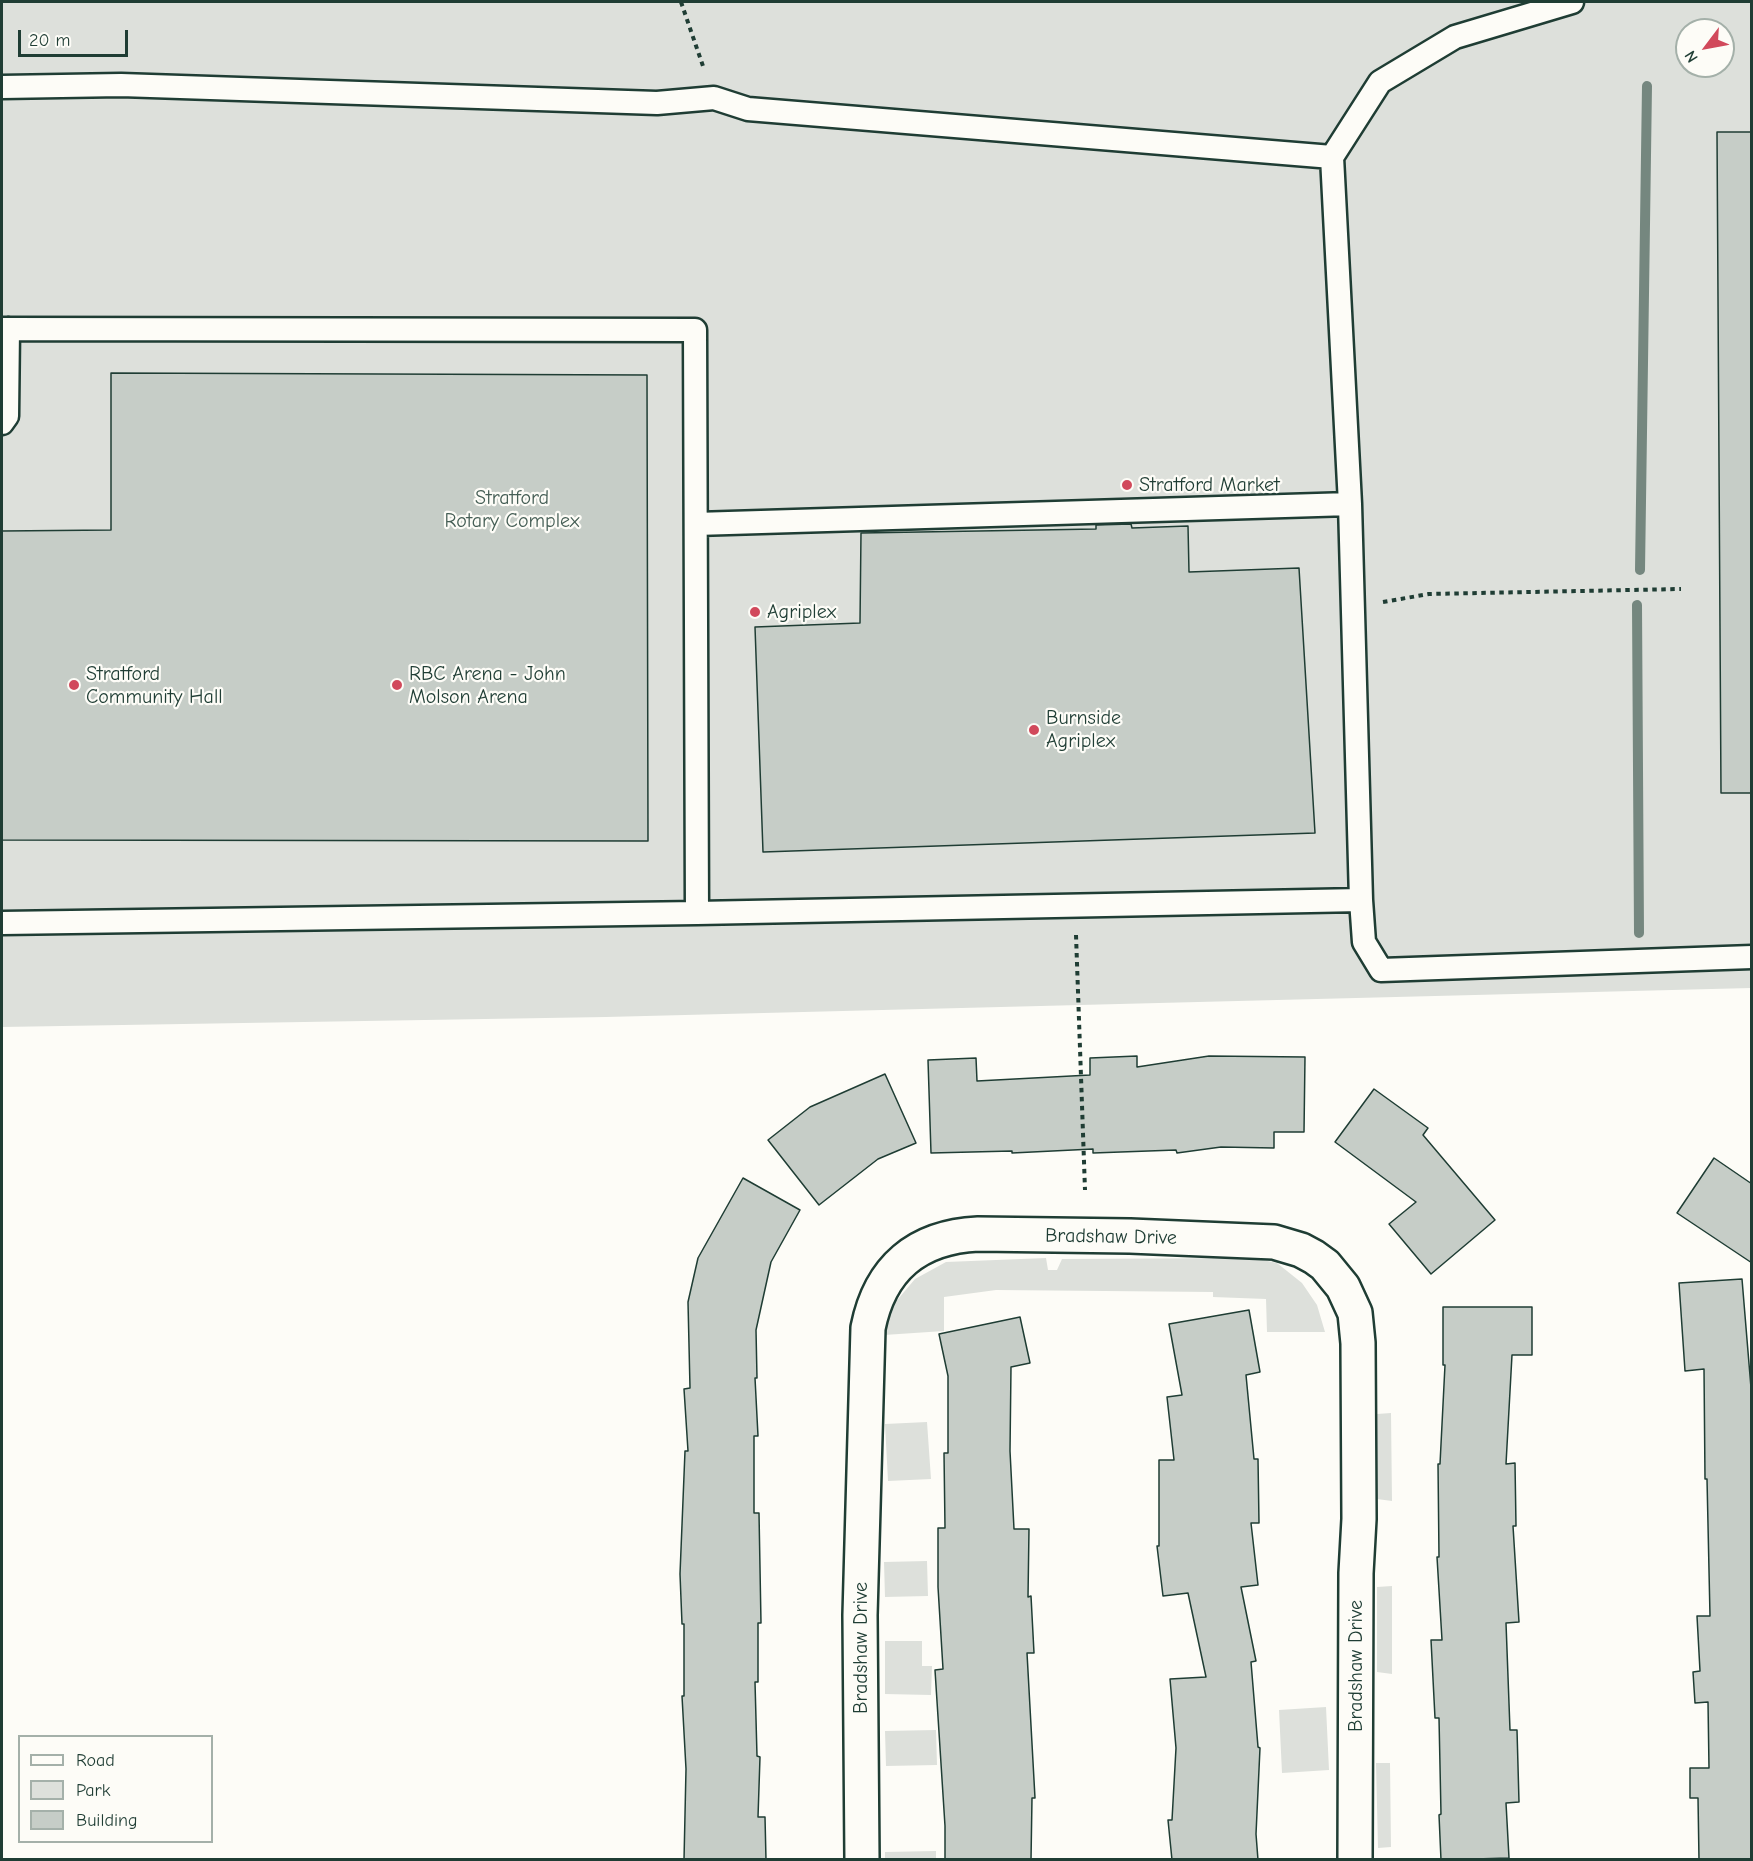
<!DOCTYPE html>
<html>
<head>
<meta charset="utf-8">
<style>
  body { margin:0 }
  #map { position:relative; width:1753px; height:1861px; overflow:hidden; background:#fdfcf7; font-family:"Comic Neue",sans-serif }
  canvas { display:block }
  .frame { position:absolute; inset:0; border:3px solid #1f3d34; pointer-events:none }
  .legend { position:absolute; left:18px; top:1735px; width:195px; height:108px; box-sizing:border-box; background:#fdfcf7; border:2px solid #a4b0a9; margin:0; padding:8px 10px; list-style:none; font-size:18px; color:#1f3d34 }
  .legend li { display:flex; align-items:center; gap:12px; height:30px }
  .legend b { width:30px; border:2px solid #a4b0a9 }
  .north { position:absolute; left:1675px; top:18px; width:60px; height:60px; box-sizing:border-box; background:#fdfcf7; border:2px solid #a4b0a9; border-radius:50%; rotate:238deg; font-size:16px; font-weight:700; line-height:24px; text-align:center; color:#1f3d34 }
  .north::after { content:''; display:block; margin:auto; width:21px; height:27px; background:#d1495b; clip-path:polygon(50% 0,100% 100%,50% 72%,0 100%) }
  .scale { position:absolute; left:18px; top:30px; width:110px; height:27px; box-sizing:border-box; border:3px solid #1f3d34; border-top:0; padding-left:8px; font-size:18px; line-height:21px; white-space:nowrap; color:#1f3d34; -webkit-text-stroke:4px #fdfcf7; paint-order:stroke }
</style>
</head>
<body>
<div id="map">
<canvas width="1753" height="1861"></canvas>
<div class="frame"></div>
<ul class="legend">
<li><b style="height:8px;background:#fdfcf7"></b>Road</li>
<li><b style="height:16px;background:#dde0db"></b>Park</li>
<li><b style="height:16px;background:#c6cdc7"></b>Building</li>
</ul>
<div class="north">N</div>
<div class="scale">20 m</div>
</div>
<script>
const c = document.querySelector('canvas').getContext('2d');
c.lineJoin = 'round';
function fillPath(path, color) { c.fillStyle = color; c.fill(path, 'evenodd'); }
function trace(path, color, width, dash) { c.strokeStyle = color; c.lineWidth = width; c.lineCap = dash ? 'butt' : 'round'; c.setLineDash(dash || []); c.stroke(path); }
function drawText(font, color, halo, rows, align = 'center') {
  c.font = font + ' "Comic Neue",sans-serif'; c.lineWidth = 4.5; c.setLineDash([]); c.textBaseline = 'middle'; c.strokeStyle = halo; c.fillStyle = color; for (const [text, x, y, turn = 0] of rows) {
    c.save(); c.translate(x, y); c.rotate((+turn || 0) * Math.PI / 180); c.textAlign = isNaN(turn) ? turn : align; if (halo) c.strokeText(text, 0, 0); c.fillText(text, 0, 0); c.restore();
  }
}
fillPath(new Path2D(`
  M 2,2 L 1751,2 L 1751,988 L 606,1017 L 2,1027 ZM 1687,30 L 1723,30 L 1723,66 L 1687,66 Z
  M 1046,1258 L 1048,1270 L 1057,1270 L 1062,1259 L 1253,1258 L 1277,1263 L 1302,1283 L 1317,1305 L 1325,1332 L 1267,1332 L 1266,1299 L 1213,1297 L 1213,1292 L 996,1290 L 944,1297 L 944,1331 L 884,1335 L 893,1305 L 915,1279 L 946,1262 Z
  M 1391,1413 L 1392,1501 L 1377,1499 L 1377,1414 Z
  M 927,1422 L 931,1479 L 888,1481 L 885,1424 Z
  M 927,1561 L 928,1596 L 885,1597 L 884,1562 Z
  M 1392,1586 L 1392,1674 L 1377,1672 L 1377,1587 Z
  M 885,1641 L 922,1641 L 922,1666 L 932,1666 L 931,1695 L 885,1694 Z
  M 1326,1707 L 1329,1770 L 1282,1773 L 1279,1710 Z
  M 936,1730 L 937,1765 L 886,1766 L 885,1731 Z
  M 1376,1763 L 1390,1763 L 1391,1847 L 1378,1848 Z
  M 936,1851 L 936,1859 L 885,1859 L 885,1852 Z`), '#dde0db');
trace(new Path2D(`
  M 1640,570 L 1647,86
  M 1637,605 L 1639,933`), '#75877f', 10);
const building = new Path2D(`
  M 1717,132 L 1752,132 L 1752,793 L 1721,793 Z
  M 111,373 L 647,375 L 648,841 L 2,840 L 2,531 L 111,530 Z
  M 1131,524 L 1132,528 L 1188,526 L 1189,572 L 1299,568 L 1315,833 L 763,852 L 755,627 L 860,623 L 861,533 L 1096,529 L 1096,525 Z
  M 1137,1056 L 1137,1067 L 1209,1056 L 1305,1057 L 1304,1132 L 1274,1132 L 1274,1148 L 1221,1147 L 1177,1153 L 1176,1150 L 1093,1153 L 1093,1149 L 1012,1153 L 1012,1151 L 931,1153 L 928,1060 L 976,1058 L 977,1081 L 1090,1075 L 1090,1058 Z
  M 885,1074 L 916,1143 L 878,1159 L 819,1205 L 768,1140 L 810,1107 Z
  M 1374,1089 L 1428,1128 L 1423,1135 L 1495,1220 L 1431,1274 L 1389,1224 L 1416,1202 L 1335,1142 Z
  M 1714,1158 L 1752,1184 L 1752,1263 L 1677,1213 Z
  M 743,1178 L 800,1210 L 771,1262 L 756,1330 L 757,1378 L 755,1378 L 758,1436 L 754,1436 L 754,1513 L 759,1513 L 761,1623 L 758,1623 L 758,1682 L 755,1682 L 757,1756 L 760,1757 L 758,1817 L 765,1817 L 766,1860 L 684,1860 L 686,1769 L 682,1696 L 684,1696 L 684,1624 L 682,1624 L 680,1574 L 685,1451 L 688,1451 L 684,1389 L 690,1388 L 688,1302 L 698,1258 Z
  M 1742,1279 L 1752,1400 L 1752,1860 L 1699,1860 L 1698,1798 L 1690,1798 L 1690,1768 L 1709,1768 L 1708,1702 L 1695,1703 L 1693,1672 L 1700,1671 L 1697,1616 L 1710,1616 L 1707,1479 L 1705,1479 L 1704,1369 L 1685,1371 L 1679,1283 Z
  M 1443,1307 L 1532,1307 L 1532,1355 L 1512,1355 L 1506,1464 L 1515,1463 L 1516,1526 L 1513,1526 L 1519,1622 L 1506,1623 L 1510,1730 L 1517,1730 L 1519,1802 L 1506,1803 L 1509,1858 L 1441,1860 L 1439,1815 L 1441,1814 L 1439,1718 L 1435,1718 L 1431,1640 L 1442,1640 L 1437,1557 L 1439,1557 L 1438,1464 L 1440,1464 L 1445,1365 L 1443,1365 Z
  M 1249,1310 L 1260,1372 L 1246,1375 L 1254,1459 L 1258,1459 L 1259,1523 L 1251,1523 L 1258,1585 L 1241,1587 L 1256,1661 L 1251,1662 L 1258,1747 L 1260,1748 L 1256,1834 L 1258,1860 L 1172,1860 L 1168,1820 L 1172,1820 L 1176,1748 L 1170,1679 L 1206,1677 L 1188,1593 L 1163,1596 L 1157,1546 L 1159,1546 L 1159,1460 L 1174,1460 L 1167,1397 L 1182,1395 L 1169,1324 Z
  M 1020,1317 L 1030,1363 L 1011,1367 L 1010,1451 L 1014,1529 L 1029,1529 L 1028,1597 L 1031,1596 L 1034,1653 L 1027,1653 L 1035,1798 L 1032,1798 L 1031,1860 L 945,1860 L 945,1826 L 935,1670 L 943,1669 L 938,1587 L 938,1528 L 945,1528 L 944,1453 L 948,1453 L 948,1376 L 939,1334 Z`);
fillPath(building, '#c6cdc7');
trace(building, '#1f3d34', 1.5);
const service = new Path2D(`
  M 2,87 L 121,85 L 657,103 L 714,98 L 748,109 L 1332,157 L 1350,504
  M 1332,157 L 1380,82 L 1455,37 L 1572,2
  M 2,329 L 695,330 L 697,913 L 2,923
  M 2,423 L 7,416 L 8,329
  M 696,524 L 1350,504 L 1361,900 L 697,913
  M 1361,900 L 1364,942 L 1381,970 L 1752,957`);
const minor = new Path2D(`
  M 862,1860 L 860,1615 L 868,1328 C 880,1268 917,1237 978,1234 L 1130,1236 L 1274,1242 L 1301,1250 L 1314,1257 L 1325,1265 L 1343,1287 L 1355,1313 L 1358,1343 L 1359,1519 L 1356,1573 L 1355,1860`);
trace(service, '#1f3d34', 27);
trace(minor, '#1f3d34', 38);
trace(new Path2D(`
  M 681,2 L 704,69
  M 1383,602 L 1429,594 L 1681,589
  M 1076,935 L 1085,1190`), '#1f3d34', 4, [4.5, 4.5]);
trace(service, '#fdfcf7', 22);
trace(minor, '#fdfcf7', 33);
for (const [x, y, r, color] of [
  [1127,485,6,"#d1495b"],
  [755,612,6,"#d1495b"],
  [74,685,6,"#d1495b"],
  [397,685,6,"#d1495b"],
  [1034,730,6,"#d1495b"]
]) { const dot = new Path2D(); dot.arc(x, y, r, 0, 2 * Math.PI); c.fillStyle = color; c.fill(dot); trace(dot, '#fdfcf7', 2); }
drawText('20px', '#1f3d34', '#fdfcf7', [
  ["Stratford Market",1139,485],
  ["Agriplex",767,612],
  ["Stratford",86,674],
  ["Community Hall",86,697],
  ["RBC Arena - John",409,674],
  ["Molson Arena",409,697],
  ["Burnside",1046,718],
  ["Agriplex",1046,741]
], 'left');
drawText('20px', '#455e55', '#fdfcf7', [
  ["Stratford",512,498],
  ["Rotary Complex",512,521]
]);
drawText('20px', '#1f3d34', '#fdfcf7', [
  ["Bradshaw Drive",1111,1237,1],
  ["Bradshaw Drive",861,1648,-90],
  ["Bradshaw Drive",1356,1666,-90]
]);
</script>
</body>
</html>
